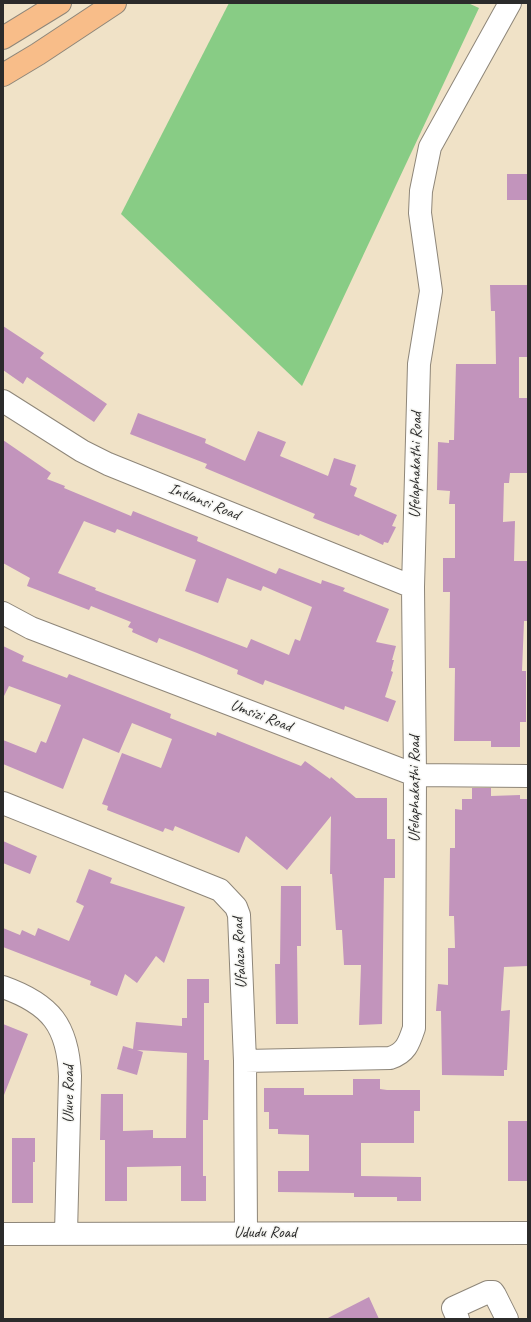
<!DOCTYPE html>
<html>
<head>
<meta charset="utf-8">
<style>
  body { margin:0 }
  #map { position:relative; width:531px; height:1322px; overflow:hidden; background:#f0e2c7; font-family:Caveat,sans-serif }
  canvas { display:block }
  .frame { position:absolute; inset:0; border:4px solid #2b2b2b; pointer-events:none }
</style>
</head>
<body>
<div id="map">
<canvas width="531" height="1322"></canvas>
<div class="frame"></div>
</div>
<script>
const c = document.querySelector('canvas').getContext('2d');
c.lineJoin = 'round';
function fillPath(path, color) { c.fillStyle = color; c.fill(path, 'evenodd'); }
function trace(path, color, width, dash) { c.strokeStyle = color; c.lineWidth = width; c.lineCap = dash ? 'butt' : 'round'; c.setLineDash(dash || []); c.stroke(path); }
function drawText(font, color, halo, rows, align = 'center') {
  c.font = font + ' Caveat,sans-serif'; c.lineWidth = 3; c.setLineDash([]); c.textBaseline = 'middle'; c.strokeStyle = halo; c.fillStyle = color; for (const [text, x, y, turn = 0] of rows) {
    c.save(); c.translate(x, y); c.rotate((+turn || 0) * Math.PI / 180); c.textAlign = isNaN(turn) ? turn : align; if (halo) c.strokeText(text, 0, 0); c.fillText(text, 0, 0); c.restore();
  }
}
fillPath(new Path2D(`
  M 229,3 L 468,3 L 479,8 L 302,386 L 121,214 Z`), '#88cc85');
fillPath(new Path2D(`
  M 507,174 L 528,174 L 528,200 L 507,200 Z
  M 490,285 L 528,285 L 528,357 L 519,357 L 519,398 L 528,398 L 528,473 L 510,473 L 509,483 L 504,483 L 503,522 L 515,521 L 514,561 L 528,561 L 528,621 L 524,621 L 522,671 L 526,671 L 526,722 L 520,722 L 520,747 L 491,747 L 491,741 L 454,741 L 455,668 L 449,668 L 450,592 L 443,592 L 443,558 L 455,558 L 455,504 L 449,504 L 450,491 L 437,490 L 438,442 L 449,443 L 449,440 L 454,440 L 456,364 L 496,364 L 495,311 L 491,311 Z
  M 3,326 L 44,353 L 40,358 L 107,404 L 94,422 L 27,377 L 23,384 L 3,370 Z
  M 138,413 L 206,439 L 205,443 L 245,461 L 258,431 L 286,442 L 280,456 L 328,476 L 334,458 L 356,465 L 350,485 L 357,488 L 354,496 L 397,515 L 392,526 L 396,527 L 388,543 L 384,542 L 383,545 L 360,534 L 359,536 L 313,518 L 315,514 L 205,468 L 207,464 L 130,434 Z
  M 3,440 L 51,473 L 47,479 L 65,486 L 64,488 L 131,516 L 133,511 L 175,528 L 198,537 L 197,541 L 276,574 L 279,568 L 321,584 L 322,580 L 345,588 L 343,591 L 389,609 L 376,642 L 396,646 L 392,660 L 394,660 L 391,671 L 393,672 L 385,697 L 396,701 L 388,722 L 345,706 L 344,710 L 265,680 L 263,685 L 237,674 L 238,670 L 197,653 L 159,638 L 157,643 L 132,632 L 133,629 L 128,627 L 131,622 L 91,606 L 89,610 L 27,586 L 30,578 L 3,563 ZM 84,521 L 115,533 L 117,529 L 196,560 L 185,591 L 218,603 L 227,578 L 261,591 L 263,586 L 312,607 L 300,641 L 295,639 L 289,655 L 251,639 L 247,648 L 95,590 L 96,588 L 58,573 Z
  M 3,646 L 24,656 L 22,661 L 67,678 L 69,674 L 171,714 L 170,718 L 216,736 L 217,732 L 301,766 L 305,761 L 330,779 L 331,777 L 356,798 L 387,798 L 387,839 L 395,839 L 395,878 L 384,878 L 382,1024 L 359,1025 L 361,965 L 344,965 L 342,930 L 336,930 L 332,874 L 330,874 L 331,816 L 287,870 L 246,836 L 239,853 L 175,826 L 173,831 L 165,828 L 163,832 L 107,810 L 108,806 L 102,804 L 122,753 L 161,768 L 172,739 L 132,723 L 119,753 L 83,738 L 63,789 L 3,764 L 3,740 L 36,753 L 41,741 L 46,743 L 61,705 L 9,686 L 3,698 Z
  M 472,788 L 491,788 L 491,796 L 520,795 L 520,799 L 528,799 L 528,966 L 504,967 L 501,1011 L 510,1010 L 507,1070 L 504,1070 L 504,1076 L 442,1075 L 441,1011 L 436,1011 L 438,984 L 448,985 L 448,948 L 455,948 L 454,916 L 449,916 L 450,848 L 455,848 L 455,809 L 462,810 L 462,799 L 472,799 Z
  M 3,841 L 37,856 L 30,874 L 3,863 Z
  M 89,869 L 112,878 L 110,883 L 185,907 L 164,963 L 156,956 L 137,983 L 125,974 L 117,996 L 90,985 L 91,981 L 3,947 L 3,928 L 20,935 L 22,930 L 35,936 L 38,928 L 69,941 L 84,906 L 76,902 Z
  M 281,886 L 301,886 L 301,946 L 297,946 L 298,1024 L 276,1024 L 275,964 L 280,964 Z
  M 187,979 L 209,979 L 209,1003 L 204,1003 L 204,1060 L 209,1060 L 208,1120 L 203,1120 L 203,1176 L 206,1176 L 206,1201 L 181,1201 L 181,1166 L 127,1167 L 127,1201 L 105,1201 L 105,1140 L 100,1140 L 101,1094 L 123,1094 L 123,1131 L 153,1130 L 153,1138 L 186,1138 L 187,1053 L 137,1050 L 143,1052 L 137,1075 L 117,1069 L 123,1046 L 133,1049 L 136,1022 L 182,1026 L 182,1018 L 187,1018 Z
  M 3,1024 L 28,1034 L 4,1095 L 3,1094 Z
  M 353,1079 L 380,1079 L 380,1089 L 387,1090 L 420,1090 L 420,1111 L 414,1111 L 414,1143 L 361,1143 L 361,1176 L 421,1177 L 421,1201 L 397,1201 L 397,1197 L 354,1197 L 354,1193 L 278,1192 L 278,1171 L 309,1171 L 309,1135 L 278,1134 L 278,1129 L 269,1129 L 269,1112 L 264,1112 L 264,1088 L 304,1088 L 304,1095 L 353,1095 Z
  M 508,1121 L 528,1121 L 528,1181 L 508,1181 Z
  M 12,1138 L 35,1138 L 35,1162 L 33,1162 L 33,1203 L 12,1203 Z
  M 369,1297 L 379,1319 L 326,1319 Z`), '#c294bc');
const minor = new Path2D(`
  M 3,401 L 82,451 L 108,464 L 413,587
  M 3,613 L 31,628 L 415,775 L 528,776
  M 3,803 L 220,890 L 236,907 L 239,915 L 245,1061 L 246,1233
  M 3,987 C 51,1004 68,1026 70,1076 L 66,1233
  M 245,1061 L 390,1058 C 406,1053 409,1043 414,1028 L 415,775 L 413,587 L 419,364 L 431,291 L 420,213 L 421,191 L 430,147 L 510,3
  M 3,1234 L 528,1233
  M 458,1319 L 453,1308 L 488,1292 L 493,1292 L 495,1295 L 507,1319`);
const major = new Path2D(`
  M 3,38 L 60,3
  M 3,75 L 38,54 L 115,3`);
trace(minor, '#8e8679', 24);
trace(major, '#8e8679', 24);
trace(minor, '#fff', 22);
trace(major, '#f8bd89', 22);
drawText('16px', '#2b2b2b', '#f6f6f2', [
  ["Ufelaphakathi Road",416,465,-89],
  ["Intlansi Road",204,502,22],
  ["Umsizi Road",261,716,21],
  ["Ufelaphakathi Road",415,789,-90],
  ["Ufalaza Road",240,953,-93],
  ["Uluve Road",69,1094,-90],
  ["Ududu Road",265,1233]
]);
</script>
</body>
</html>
